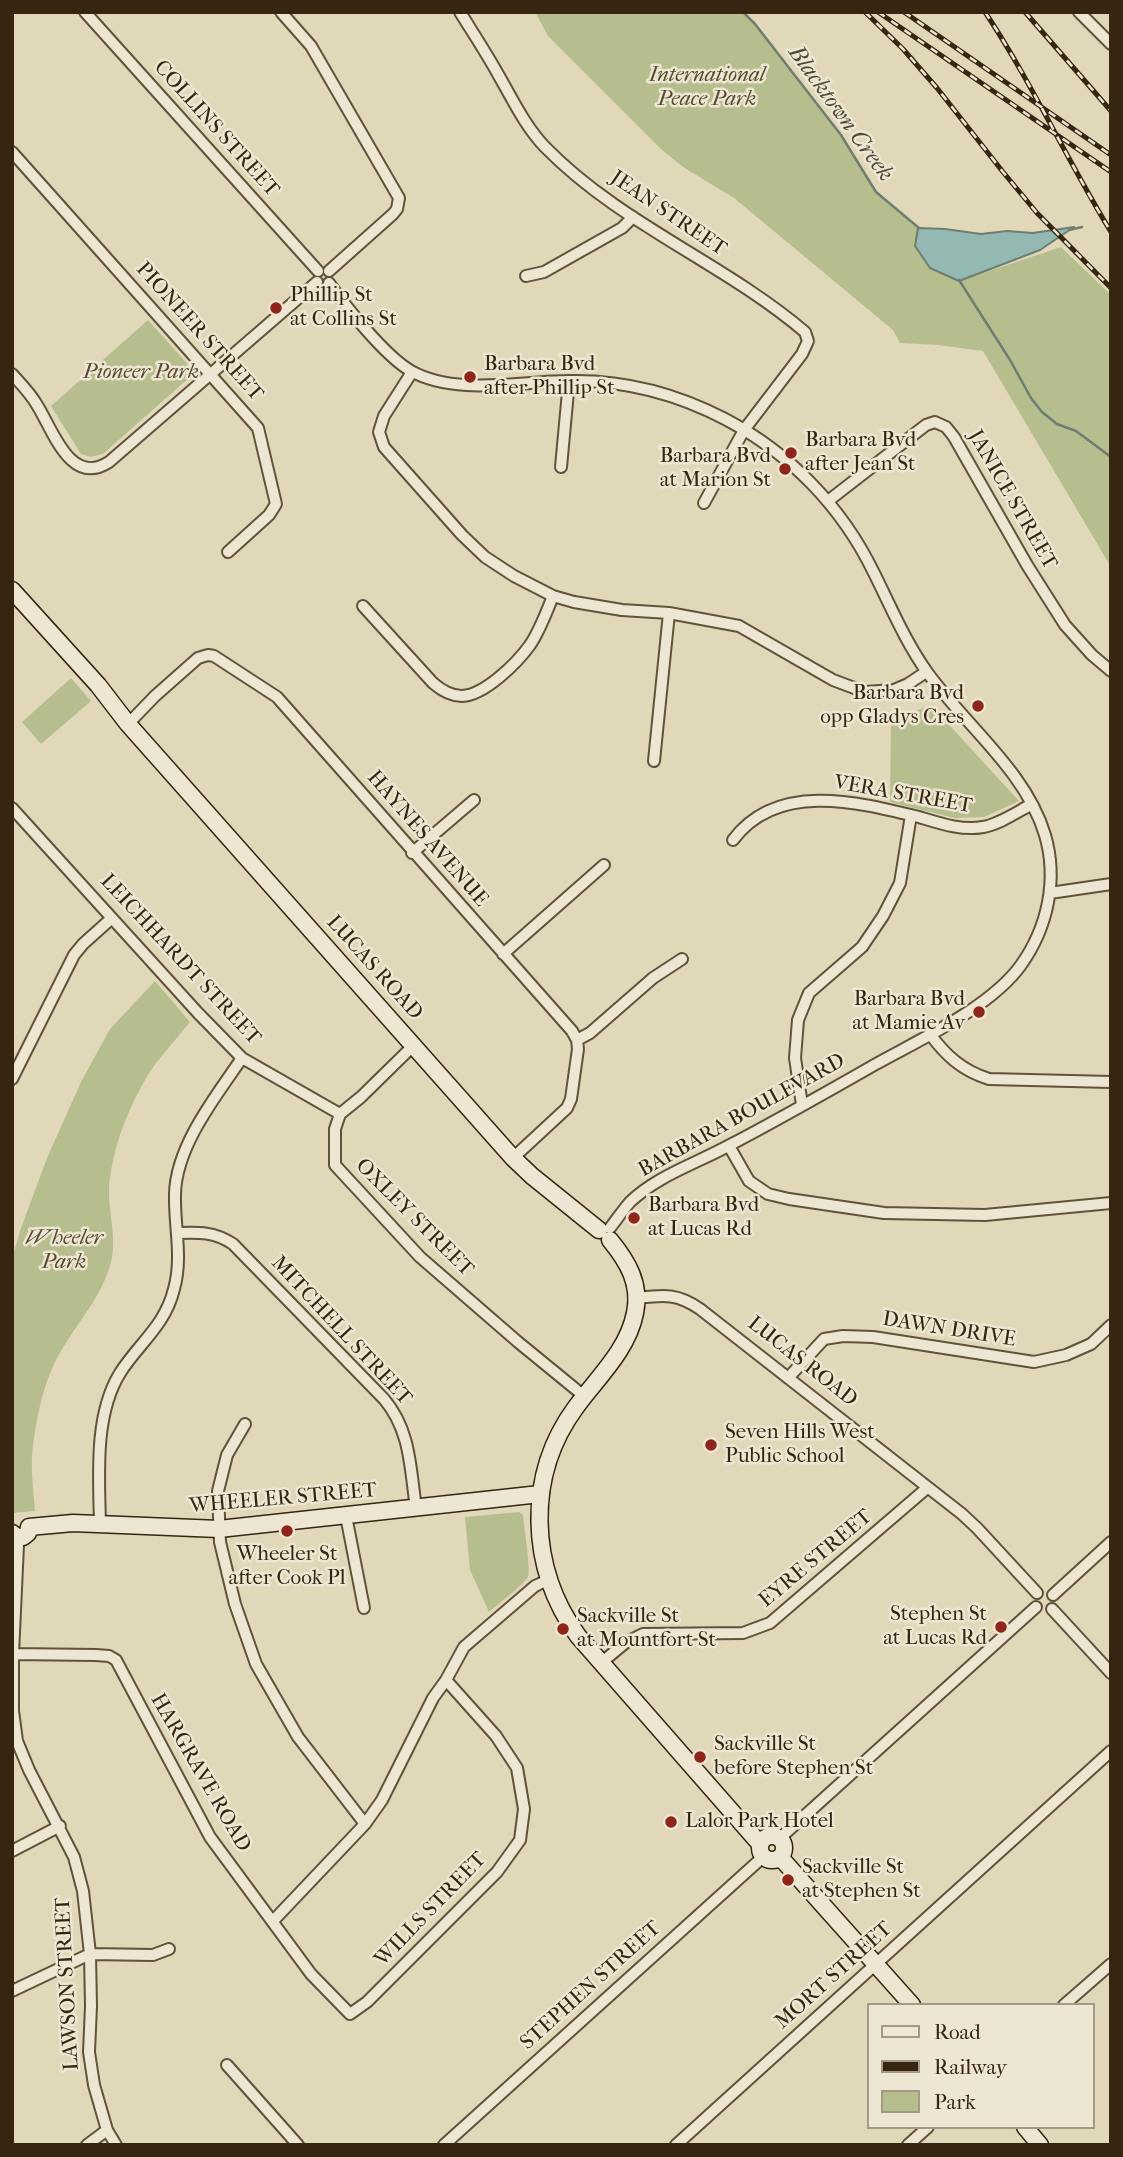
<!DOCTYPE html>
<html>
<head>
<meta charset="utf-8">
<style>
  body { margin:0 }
  #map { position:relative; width:1123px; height:2157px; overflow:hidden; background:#e1d8ba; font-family:"IM FELL French Canon",serif }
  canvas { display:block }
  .frame { position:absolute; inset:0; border:14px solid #362510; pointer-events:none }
  .legend { position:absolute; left:867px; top:2003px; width:228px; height:126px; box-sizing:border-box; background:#ece6d2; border:2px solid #a39984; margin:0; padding:9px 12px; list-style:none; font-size:21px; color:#362510 }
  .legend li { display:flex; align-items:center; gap:14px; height:35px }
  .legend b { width:35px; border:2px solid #a39984 }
</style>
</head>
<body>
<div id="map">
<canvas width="1123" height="2157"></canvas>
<div class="frame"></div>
<ul class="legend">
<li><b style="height:9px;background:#ece6d2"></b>Road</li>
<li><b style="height:9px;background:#362510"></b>Railway</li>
<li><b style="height:19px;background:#b6be8d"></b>Park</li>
</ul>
</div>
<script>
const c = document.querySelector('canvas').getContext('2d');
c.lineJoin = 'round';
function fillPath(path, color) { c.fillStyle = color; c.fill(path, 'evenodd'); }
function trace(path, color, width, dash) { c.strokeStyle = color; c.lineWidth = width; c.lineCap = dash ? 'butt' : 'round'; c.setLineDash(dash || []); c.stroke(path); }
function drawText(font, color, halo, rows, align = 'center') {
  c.font = font + ' "IM FELL French Canon",serif'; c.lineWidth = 5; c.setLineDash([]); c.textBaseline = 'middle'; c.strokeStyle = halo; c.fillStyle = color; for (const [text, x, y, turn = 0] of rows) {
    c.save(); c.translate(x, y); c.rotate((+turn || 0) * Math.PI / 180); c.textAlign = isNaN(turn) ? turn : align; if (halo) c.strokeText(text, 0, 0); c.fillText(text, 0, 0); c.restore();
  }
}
fillPath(new Path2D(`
  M 535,12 L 743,12 L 755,24 L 841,135 L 876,192 L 918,228 L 959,281 L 1061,247 L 1111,295 L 1111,567 L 983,351 L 938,345 L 900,343 L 893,330 L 734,198 L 683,167 L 661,149 L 548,36 Z
  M 148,320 L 191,368 L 191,376 L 103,454 L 91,457 L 81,454 L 51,406 Z
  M 71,678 L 91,701 L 41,744 L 22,722 Z
  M 931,705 L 1019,801 L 984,817 L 955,818 L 890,802 L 891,720 Z
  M 155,981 L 190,1022 C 179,1036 167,1049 156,1063 C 132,1097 110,1150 109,1192 C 109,1215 117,1239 111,1262 C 101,1302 68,1331 52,1369 C 41,1393 34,1431 32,1457 C 31,1475 34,1493 35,1511 L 12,1513 L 12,1259 L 21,1228 L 47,1158 L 81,1082 L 110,1029 Z
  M 519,1512 L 523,1515 C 524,1526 531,1571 528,1577 C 522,1586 498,1604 489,1612 L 470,1570 L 465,1517 Z`), '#b6be8d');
const water = new Path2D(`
  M 1074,227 L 1040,250 L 959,281 L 930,268 L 915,246 L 918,228 L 945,229 L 981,234 L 1007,231 L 1033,233 Z`);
fillPath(water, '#94b9b2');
trace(water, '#6e7e71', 2);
trace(new Path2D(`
  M 743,12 L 755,24 L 841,135 L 876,192 L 919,228
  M 1069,230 L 1082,227
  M 959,280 L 1010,360 L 1031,398 L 1042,412 L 1057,424 L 1076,431 L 1111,457`), '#6e7e71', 2.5);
const street = new Path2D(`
  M 85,12 L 318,271
  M 281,12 L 311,46 L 399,198 L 397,209 L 393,214 L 329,271
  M 460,12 C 473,33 487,54 499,76 C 513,100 525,126 545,147 C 620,224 724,263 805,332 L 808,341 L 802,354 L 744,430 L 704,503
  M 1079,12 L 1111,44
  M 12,152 L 258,428 L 276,504 L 269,515 L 228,552
  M 526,276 L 544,272 L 622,228 L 633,217
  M 329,283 C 347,308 385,356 411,371 C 456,396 520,381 570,381 C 624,380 677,394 725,419 C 790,453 842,507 874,573 C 891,607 905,641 927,672 C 965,725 1026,771 1045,835 C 1058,879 1048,927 1021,965 C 991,1007 921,1039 876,1064 C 827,1092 778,1120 728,1146 C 695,1164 657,1176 630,1202 C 623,1210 617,1219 610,1228
  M 412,372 L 384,416 L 379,432 L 384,447 L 462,535 L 485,557 L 514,576 L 553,596 L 574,602 L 622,610 L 669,613 L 739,626 L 833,680 L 865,692 L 894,690 L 908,684 L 926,672
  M 12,374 C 21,384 31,394 37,405 C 53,430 70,487 109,462 L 317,282
  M 561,467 L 569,381
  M 828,501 L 926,425 L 935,422 L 946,427 L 954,437 L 1027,565 L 1065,625 L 1092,655 L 1111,671
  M 363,606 L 433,683 C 441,690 450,696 462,696 C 485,695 517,663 530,645 C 540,630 546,613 553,596
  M 128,724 L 155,696 L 198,658 L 208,655 L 214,656 L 277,697 L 572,1031 L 577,1040 L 578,1049 L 571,1099 L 567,1108 L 513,1158
  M 654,761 L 669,613
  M 12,808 L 198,1013 L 242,1058 L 340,1114
  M 733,840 C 777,781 858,802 919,817 C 939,823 962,831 983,827 C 1000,824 1017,812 1032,804
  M 412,853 L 474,800
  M 1050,893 L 1111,884
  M 503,954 L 604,865
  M 930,1034 C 946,1056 963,1071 989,1079 L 1111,1082
  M 577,1040 L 590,1033 L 653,978 L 682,959
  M 414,1045 L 361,1097 L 340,1114 L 335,1129 L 335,1165 L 420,1257 L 518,1342 L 584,1396
  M 12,1079 L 74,955 L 83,944 L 112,918
  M 802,1105 L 795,1058 L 798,1020 L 809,993 L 862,947 L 883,916 L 900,883 L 911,815
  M 729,1146 L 749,1181 L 768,1194 L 789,1199 L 884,1213 L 985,1215 L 1111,1203
  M 178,1233 C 199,1232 215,1232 233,1244 L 384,1399 C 411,1431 410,1468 416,1508
  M 637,1298 C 664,1295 677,1293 700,1309 L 962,1514 L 977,1528 L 1037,1593
  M 788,1378 L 824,1339 L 843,1336 L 873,1337 L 1034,1362 L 1066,1355 L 1091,1344 L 1111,1325
  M 245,1424 L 227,1455 L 218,1491 L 220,1542 L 235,1604 L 256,1664 L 298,1737 L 365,1824
  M 346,1516 L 364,1608
  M 100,1524 C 99,1476 94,1415 120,1373 C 139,1343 165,1326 174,1289 C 183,1257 174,1226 175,1194 C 176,1146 216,1096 242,1058
  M 17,1537 L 18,1545 L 13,1654 L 13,1711 L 17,1741 L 29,1770 L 74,1857 L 83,1891 L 90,1954 L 91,2006 L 89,2052 L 94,2085 L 107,2130 L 116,2145
  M 1053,1595 L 1111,1542
  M 1052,1609 L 1111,1673
  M 13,1654 L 96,1655 L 109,1656 L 116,1660 L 210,1837 L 311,1974 L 350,2014 L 367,2002 L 497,1872 L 520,1840 L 524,1809 L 517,1768 L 496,1736 L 446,1680
  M 601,1663 L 625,1643 L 643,1634 L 743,1633 L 770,1623 L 927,1488
  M 780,1838 L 1036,1607
  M 12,1851 L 60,1826
  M 273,1921 L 365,1824 L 382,1800 L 433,1698 L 446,1680 L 464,1647 L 535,1586 L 548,1580
  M 12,1991 L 90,1954 L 153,1955 L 169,1949
  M 1064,2005 L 1111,1964
  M 227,2065 L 298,2145
  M 87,2145 L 107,2130
  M 444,2145 L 763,1857
  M 676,2145 L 1111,1751
  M 908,2145 L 928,2127`);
const secondary = new Path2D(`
  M 12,590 L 98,685 L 128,724 L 513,1158 L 532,1176 L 599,1230
  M 610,1240 C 628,1262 641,1284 635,1313 C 628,1350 597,1378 576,1407 C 525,1476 529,1568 578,1636 L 760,1844
  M 29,1527 L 73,1523 L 219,1529 L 540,1494
  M 12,1533 L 17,1537 L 23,1537 L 28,1533 L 29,1527
  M760 1848a12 12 0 1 1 24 0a12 12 0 1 1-24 0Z
  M 780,1857 L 912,2005
  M 1025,2127 L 1040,2145`);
trace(street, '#61523a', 14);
trace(secondary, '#362510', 19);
trace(street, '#ece6d2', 10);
trace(secondary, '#ece6d2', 16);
const rail = new Path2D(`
  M 865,12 L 903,49 L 937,88 L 1003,172 L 1037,213 L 1111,288
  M 878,12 L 1111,172
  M 904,12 L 1111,155
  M 985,12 C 1032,83 1067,160 1111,232
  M 1025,12 L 1111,111`);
trace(rail, '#362510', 5);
trace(rail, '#ece6d2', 2.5, [8]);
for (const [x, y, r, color] of [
  [276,308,7,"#8f2418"],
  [470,377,7,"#8f2418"],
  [791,453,7,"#8f2418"],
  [785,469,7,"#8f2418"],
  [978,706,7,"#8f2418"],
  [979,1012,7,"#8f2418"],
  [634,1218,7,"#8f2418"],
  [711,1445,7,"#8f2418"],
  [287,1531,7,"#8f2418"],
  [1001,1627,7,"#8f2418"],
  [563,1629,7,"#8f2418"],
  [700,1757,7,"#8f2418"],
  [671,1822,7,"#8f2418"],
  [788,1880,7,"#8f2418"]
]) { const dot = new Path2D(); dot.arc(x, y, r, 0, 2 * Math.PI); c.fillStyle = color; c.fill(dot); trace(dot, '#ece6d2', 2.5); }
drawText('italic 21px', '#564b2f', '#ece6d2', [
  ["International",707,76],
  ["Peace Park",707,100],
  ["Pioneer Park",141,373],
  ["Wheeler",64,1239],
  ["Park",64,1263]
]);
drawText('21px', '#362510', '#ece6d2', [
  ["COLLINS STREET",216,129,48],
  ["JEAN STREET",668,214,34],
  ["PIONEER STREET",199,332,48],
  ["JANICE STREET",1012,500,60],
  ["VERA STREET",903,795,10],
  ["HAYNES AVENUE",427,839,49],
  ["LEICHHARDT STREET",180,960,47],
  ["LUCAS ROAD",374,968,48],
  ["BARBARA BOULEVARD",742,1116,-29],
  ["OXLEY STREET",414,1218,45],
  ["DAWN DRIVE",949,1330,9],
  ["MITCHELL STREET",341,1331,47],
  ["LUCAS ROAD",802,1362,38],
  ["WHEELER STREET",283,1499,-5],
  ["EYRE STREET",816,1559,-40],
  ["HARGRAVE ROAD",200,1773,60],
  ["WILLS STREET",431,1910,-46],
  ["MORT STREET",834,1976,-42],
  ["LAWSON STREET",68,1984,-93],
  ["STEPHEN STREET",591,1986,-42]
]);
drawText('21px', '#362510', '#ece6d2', [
  ["Phillip St",290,296],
  ["at Collins St",290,320],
  ["Barbara Bvd",484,365],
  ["after Phillip St",484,389],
  ["Barbara Bvd",805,441],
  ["after Jean St",805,465],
  ["Barbara Bvd",771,457,"right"],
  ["at Marion St",771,481,"right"],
  ["Barbara Bvd",964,694,"right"],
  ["opp Gladys Cres",964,718,"right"],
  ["Barbara Bvd",965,1000,"right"],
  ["at Mamie Av",965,1024,"right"],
  ["Barbara Bvd",648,1206],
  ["at Lucas Rd",648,1230],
  ["Seven Hills West",725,1433],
  ["Public School",725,1457],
  ["Wheeler St",287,1555,"center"],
  ["after Cook Pl",287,1579,"center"],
  ["Stephen St",987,1615,"right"],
  ["at Lucas Rd",987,1639,"right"],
  ["Sackville St",577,1617],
  ["at Mountfort St",577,1641],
  ["Sackville St",714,1745],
  ["before Stephen St",714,1769],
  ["Lalor Park Hotel",685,1822],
  ["Sackville St",802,1868],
  ["at Stephen St",802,1892]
], 'left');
drawText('italic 23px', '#4e4a38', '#ece6d2', [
  ["Blacktown Creek",840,114,54]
]);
</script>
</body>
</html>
